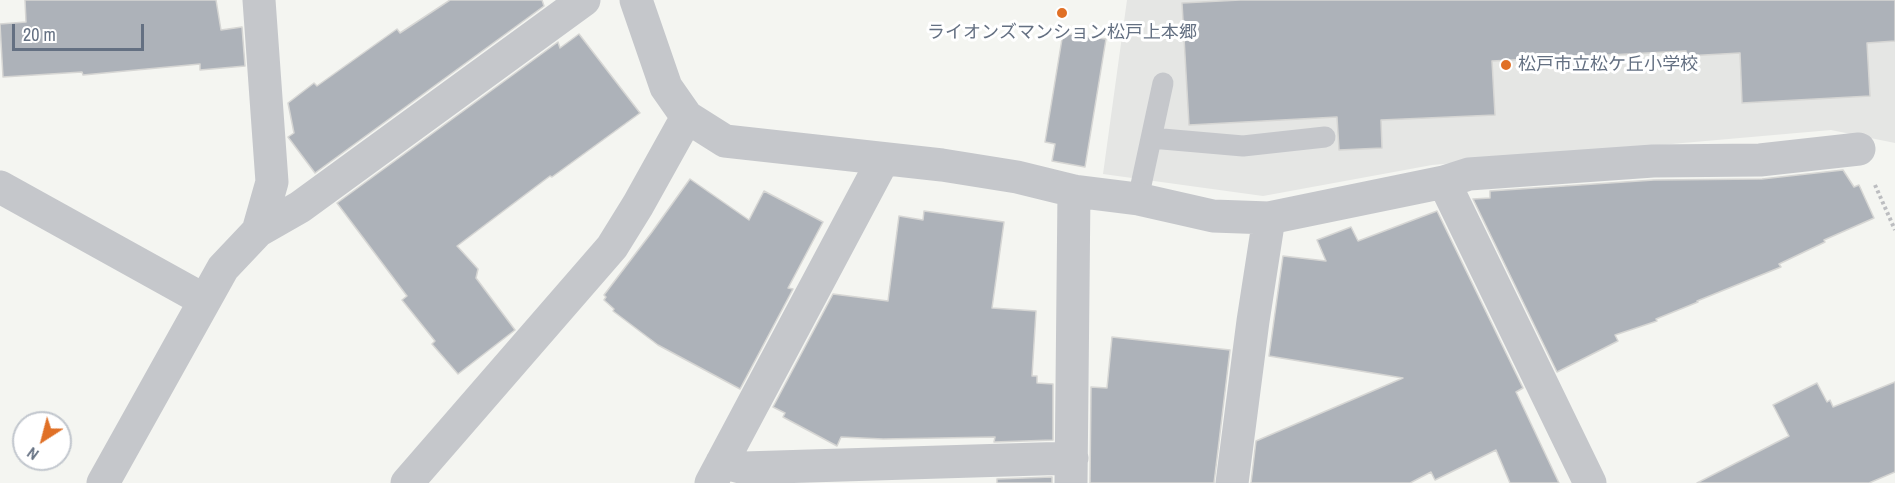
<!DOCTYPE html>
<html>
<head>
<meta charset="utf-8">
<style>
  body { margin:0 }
  #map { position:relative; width:1895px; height:483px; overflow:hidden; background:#f4f5f1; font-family:"Archivo Narrow",sans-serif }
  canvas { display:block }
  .north { position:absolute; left:12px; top:411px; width:60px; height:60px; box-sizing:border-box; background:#fff; border:2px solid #c1c6cd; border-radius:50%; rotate:216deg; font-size:16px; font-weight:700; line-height:24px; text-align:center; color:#647082 }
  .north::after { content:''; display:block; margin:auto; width:21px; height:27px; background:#e07026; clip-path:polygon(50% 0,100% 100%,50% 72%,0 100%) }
  .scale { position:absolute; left:12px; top:24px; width:132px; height:27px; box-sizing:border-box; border:3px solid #647082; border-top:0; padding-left:8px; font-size:18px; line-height:21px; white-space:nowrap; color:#647082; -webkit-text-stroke:4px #fff; paint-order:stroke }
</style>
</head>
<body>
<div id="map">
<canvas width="1895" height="483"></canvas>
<div class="north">N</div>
<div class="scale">20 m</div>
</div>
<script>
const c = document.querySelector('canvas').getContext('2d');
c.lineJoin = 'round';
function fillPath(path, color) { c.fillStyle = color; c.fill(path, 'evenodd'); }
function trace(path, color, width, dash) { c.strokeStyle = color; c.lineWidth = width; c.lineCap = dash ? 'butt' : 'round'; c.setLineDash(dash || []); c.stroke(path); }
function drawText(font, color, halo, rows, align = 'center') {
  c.font = font + ' "Archivo Narrow","Noto Sans JP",sans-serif'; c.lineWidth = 6; c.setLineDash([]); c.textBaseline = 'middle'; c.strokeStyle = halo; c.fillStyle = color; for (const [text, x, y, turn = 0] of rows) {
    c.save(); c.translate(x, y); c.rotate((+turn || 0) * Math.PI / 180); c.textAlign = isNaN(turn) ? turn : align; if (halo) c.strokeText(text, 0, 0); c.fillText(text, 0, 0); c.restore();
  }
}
fillPath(new Path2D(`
  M 1127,0 L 1895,0 L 1895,143 L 1831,130 L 1432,165 L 1263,196 L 1103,174 Z`), '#e5e6e4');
const building = new Path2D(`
  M 25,0 L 216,0 L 221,30 L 242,27 L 245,66 L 200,70 L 200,64 L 83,75 L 82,72 L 3,77 L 0,24 L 26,22 Z
  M 450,0 L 542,0 L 544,6 L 315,173 L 288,137 L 294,133 L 288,103 L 314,83 L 317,86 L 397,29 L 400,33 Z
  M 1240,0 L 1895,0 L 1895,41 L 1867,43 L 1870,96 L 1742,103 L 1740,53 L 1686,56 L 1686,51 L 1492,61 L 1495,115 L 1381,120 L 1382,148 L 1339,150 L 1337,117 L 1189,125 L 1182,3 Z
  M 1063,33 L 1106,39 L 1085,167 L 1052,161 L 1055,144 L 1045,142 Z
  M 579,34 L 640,113 L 552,177 L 550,176 L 457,246 L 478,269 L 476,278 L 515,330 L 458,374 L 432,344 L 435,341 L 402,300 L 407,296 L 337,203 L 558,42 L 560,48 Z
  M 1843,170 L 1854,187 L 1859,185 L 1874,218 L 1824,240 L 1825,242 L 1779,264 L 1781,267 L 1697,301 L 1698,302 L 1656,319 L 1657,321 L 1615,335 L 1618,341 L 1557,372 L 1473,199 L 1490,198 L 1490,191 L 1654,180 L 1762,179 Z
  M 690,179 L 749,220 L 764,191 L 823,222 L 788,288 L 793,289 L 740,389 L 658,345 L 613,311 L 614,309 L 604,300 L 606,297 L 604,295 L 652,232 Z
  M 924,211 L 1004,222 L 992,308 L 1036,311 L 1032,376 L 1037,376 L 1037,383 L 1053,384 L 1053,440 L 994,442 L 995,437 L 883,439 L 841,437 L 837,446 L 783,417 L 785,413 L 773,407 L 833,294 L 888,301 L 899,216 L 923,220 Z
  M 1437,211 L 1523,388 L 1516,392 L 1559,483 L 1510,483 L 1496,450 L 1435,480 L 1431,472 L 1410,483 L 1251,483 L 1256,441 L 1403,378 L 1269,356 L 1283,256 L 1326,261 L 1317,240 L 1351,227 L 1358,241 Z
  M 1112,337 L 1230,350 L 1214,483 L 1090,483 L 1091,387 L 1107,388 Z
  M 1895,382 L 1895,472 L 1869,483 L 1697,483 L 1789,436 L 1773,405 L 1817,383 L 1827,402 L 1830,400 L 1833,407 Z
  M 1052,477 L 1052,483 L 997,483 L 997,479 Z`);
fillPath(building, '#adb2b9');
trace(building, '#d6d6d4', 1.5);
trace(new Path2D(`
  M 1875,185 L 1895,230`), '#bcbdc0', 4, [3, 3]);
trace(new Path2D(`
  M 1151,138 L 1243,146 L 1325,137
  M 1138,199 L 1163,83`), '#c5c7cb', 21);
trace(new Path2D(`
  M 636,0 L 666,87 L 687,117 L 725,141 L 942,165 L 1017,177 L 1074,191 L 1138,199 L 1213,216 L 1269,218 L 1444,182 L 1469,174 L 1653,161 L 1760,160 L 1859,149
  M 1444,182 L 1590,483
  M 0,187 L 204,300
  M 258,231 L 300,207 L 584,0
  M 722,462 L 744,468 L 1072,458
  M 103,483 L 223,268 L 258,231 L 272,182 L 259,0
  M 407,483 L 612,247 L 638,205 L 687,117
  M 711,483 L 883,160
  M 1071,483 L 1074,191
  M 1232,483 L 1253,321 L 1269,218`), '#c5c7cb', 33);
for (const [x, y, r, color] of [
  [1062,13,6,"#e07026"],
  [1506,65,6,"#e07026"]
]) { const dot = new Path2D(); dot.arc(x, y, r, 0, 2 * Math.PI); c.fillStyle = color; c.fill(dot); trace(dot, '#fff', 2); }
drawText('18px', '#647082', '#fff', [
  ["ライオンズマンション松戸上本郷",1062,33],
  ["松戸市立松ケ丘小学校",1518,65,"left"]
]);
</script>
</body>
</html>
